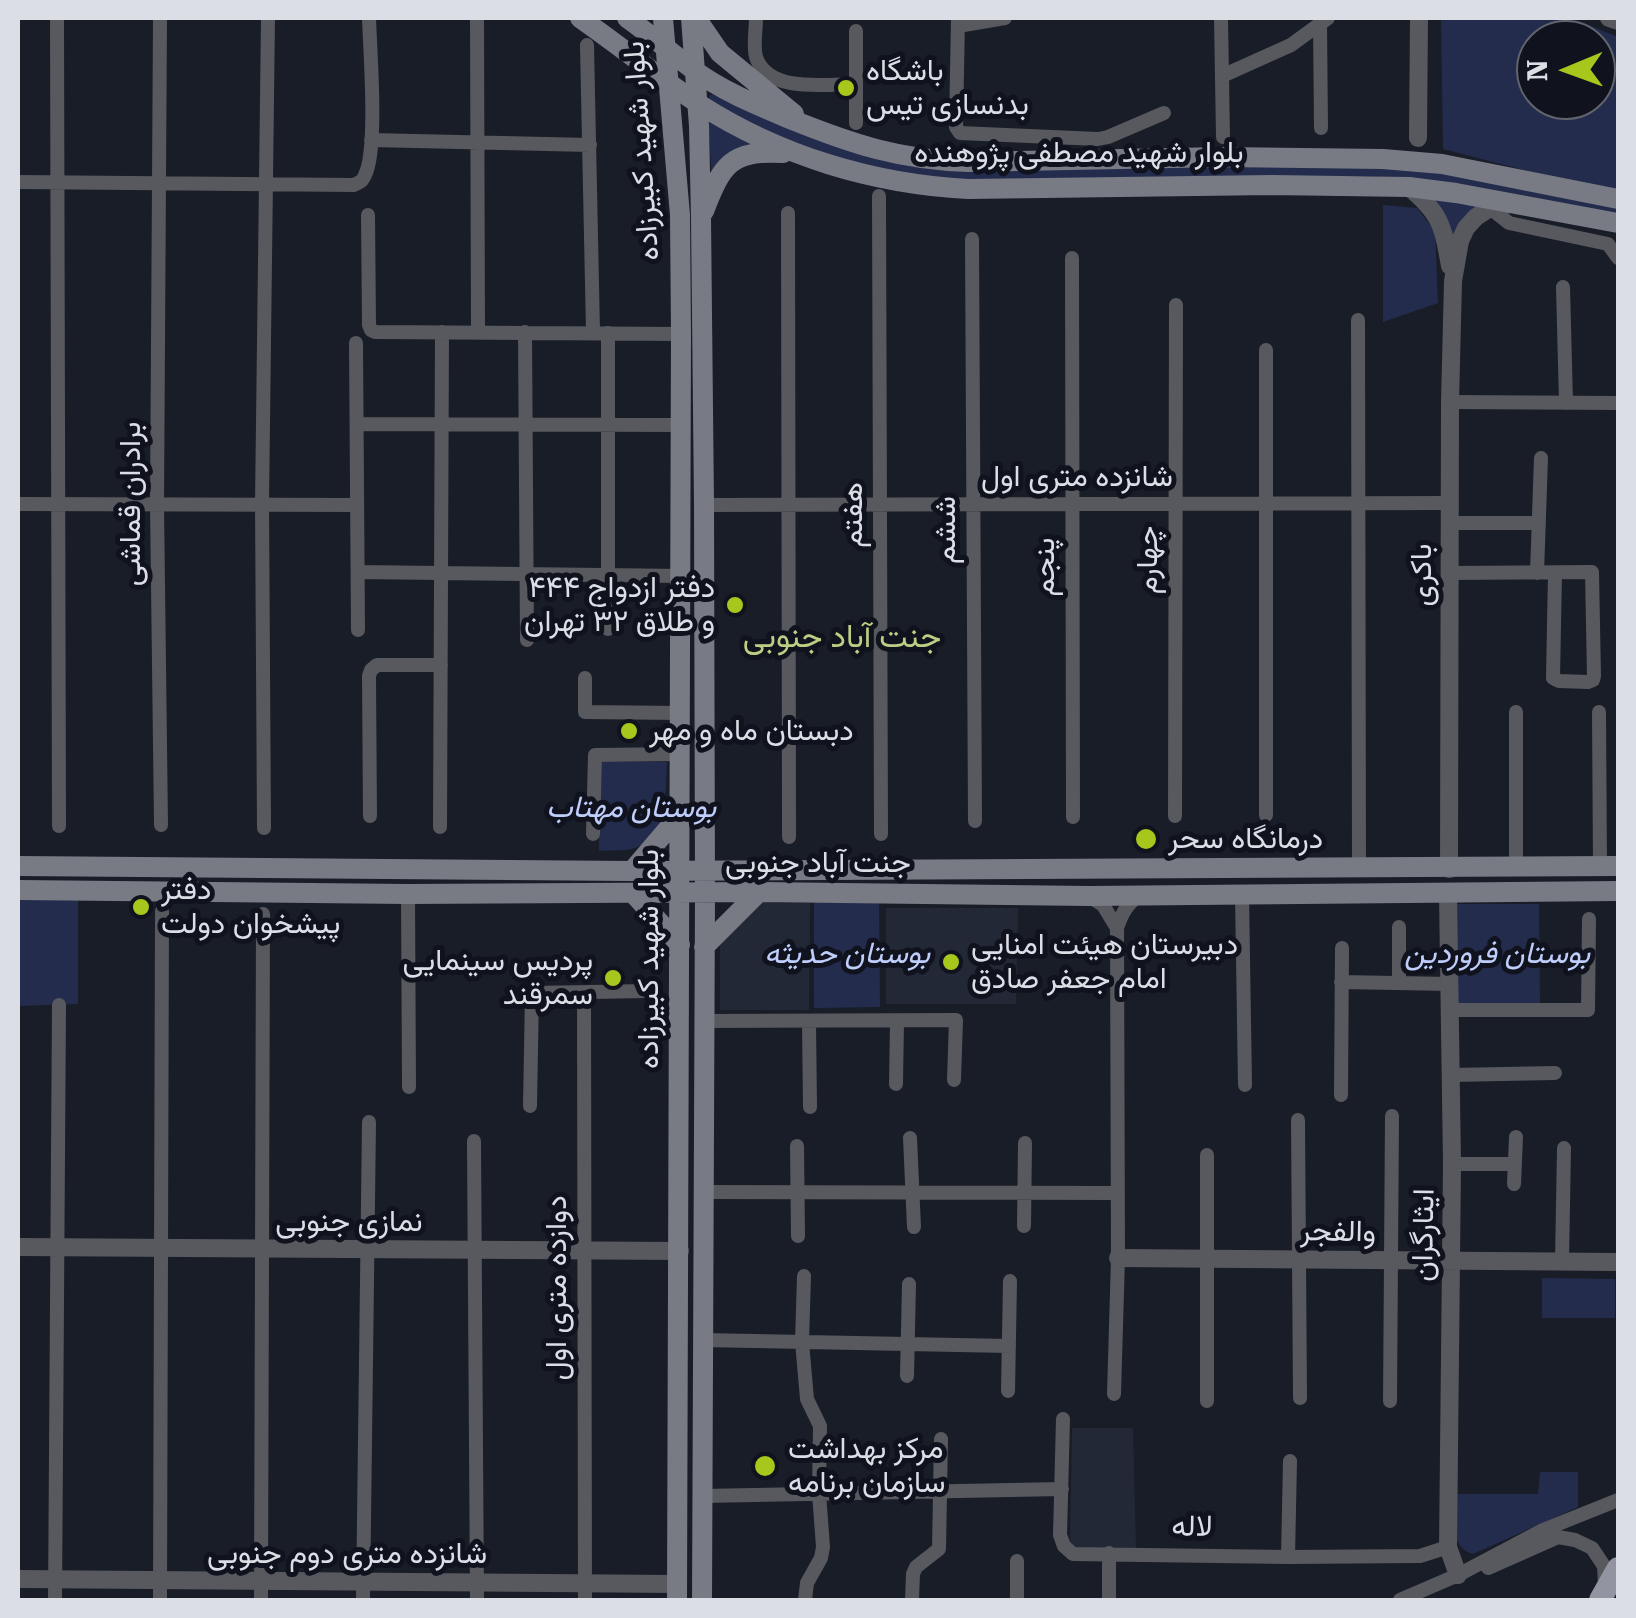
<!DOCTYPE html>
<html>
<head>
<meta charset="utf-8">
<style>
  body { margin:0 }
  #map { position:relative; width:1636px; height:1618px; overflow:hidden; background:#191d27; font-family:"Roboto Serif",serif }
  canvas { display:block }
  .frame { position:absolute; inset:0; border:20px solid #dcdee5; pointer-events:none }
  .north { position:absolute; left:1516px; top:20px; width:100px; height:100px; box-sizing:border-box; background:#10131d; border:2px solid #62646d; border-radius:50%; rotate:269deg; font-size:28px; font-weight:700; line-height:40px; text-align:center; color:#dcdee5 }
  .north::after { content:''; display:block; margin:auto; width:35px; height:45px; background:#a8c71d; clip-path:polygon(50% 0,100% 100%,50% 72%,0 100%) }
</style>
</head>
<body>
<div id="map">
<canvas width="1636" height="1618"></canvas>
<div class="frame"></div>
<div class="north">N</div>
</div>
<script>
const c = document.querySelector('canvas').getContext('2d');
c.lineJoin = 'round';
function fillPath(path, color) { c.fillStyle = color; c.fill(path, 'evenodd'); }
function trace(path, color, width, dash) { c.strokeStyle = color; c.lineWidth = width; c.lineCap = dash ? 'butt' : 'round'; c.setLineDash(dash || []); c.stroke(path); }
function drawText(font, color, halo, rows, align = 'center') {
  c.font = font + ' "Roboto Serif",Vazirmatn,serif'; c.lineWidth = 10; c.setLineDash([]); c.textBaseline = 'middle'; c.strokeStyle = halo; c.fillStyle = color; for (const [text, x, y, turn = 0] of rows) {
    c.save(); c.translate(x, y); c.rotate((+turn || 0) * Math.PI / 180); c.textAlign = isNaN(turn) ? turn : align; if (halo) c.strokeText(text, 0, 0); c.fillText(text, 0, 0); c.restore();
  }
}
fillPath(new Path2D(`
  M 761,902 L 810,903 L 809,1010 L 720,1010 L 720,945 Z
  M 886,908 L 1018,908 L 1016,1004 L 886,1004 Z
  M 1072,1428 L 1133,1428 L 1136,1549 L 1077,1548 L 1070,1542 Z`), '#232837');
fillPath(new Path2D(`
  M 1441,18 L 1571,18 L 1618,37 L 1618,191 L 1562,180 L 1443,149 ZM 1536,40 L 1596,40 L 1596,100 L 1536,100 Z
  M 713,94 L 879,158 L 1431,169 L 1618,204 L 1618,215 L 1431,180 L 1370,176 L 957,181 C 889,174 819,156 756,127 C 740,120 725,109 710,100 L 709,96 Z
  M 708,116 L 776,149 L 712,182 Z
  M 1425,196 L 1487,207 L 1455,242 Z
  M 1383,205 L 1417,208 L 1435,231 L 1438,303 L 1383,322 Z
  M 600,762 L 667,762 C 665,793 669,838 632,849 C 622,851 609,850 599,851 Z
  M 78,897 L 78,1004 L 18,1006 L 18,898 Z
  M 814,901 L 879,901 L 880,1007 L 814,1008 Z
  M 1455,904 L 1539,904 L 1540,1004 L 1455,1005 Z
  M 1542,1278 L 1615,1279 L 1615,1318 L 1542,1318 Z
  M 1540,1472 L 1578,1472 L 1578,1507 L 1473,1554 C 1448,1548 1456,1516 1456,1494 L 1538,1494 Z`), '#242c4e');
trace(new Path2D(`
  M 57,18 L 59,826
  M 160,18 L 157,505 L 161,825
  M 477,18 L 478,331
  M 756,18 C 756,29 753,46 756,57 C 768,94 827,84 856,84 L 856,31
  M 958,18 L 956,127 L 960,133 L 1098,139 L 1108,137 L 1164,113
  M 1221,18 L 1223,137
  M 1320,23 L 1321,128
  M 958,26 L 1005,18
  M 587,45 L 593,332
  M 1222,76 L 1291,45 L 1328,18
  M 856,123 L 856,84
  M 371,140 L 590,145
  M 18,182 L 354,185 C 361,181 362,182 365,175 C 378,149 370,51 369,18
  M 879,196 L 881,834
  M 1490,208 L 1509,223 L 1608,244 L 1618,258
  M 788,213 L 789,837
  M 368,215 L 369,325 L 371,330 L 375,332 L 681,334
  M 972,239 L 975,821
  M 1072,258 L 1073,817
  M 1563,287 L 1566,403
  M 1358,320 L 1359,869
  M 525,332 L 527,640
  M 608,333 L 608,629
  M 356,343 L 358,630
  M 1450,402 L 1618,403
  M 358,424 L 682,425
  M 18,504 L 356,505
  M 704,505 L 1450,503
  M 1450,523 L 1539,523
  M 358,572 L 682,576
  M 1450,573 L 1592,572 L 1594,676 L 1593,680 L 1588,682 L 1559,681 L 1553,678 L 1555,573
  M 1537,573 L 1541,458
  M 585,678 L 585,712 L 681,713
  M 1516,712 L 1516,868
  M 1599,712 L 1600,867
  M 1266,815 L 1266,350
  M 370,816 L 369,676 L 371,670 L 377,665 L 441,665
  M 1175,816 L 1176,305
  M 440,827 L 442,332
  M 264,828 L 262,503 L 268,18
  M 593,834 L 595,755 L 680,754
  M 408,894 L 409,1087
  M 1242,894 L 1245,1085
  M 1089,896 L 1103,905 L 1117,928
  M 1341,982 L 1450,984
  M 1399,983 L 1399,927
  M 584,993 L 585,1600
  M 1449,1010 L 1588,1010 L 1589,919
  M 704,1021 L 956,1020 L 954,1080
  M 809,1022 L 810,1107
  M 1450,1075 L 1555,1073
  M 896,1084 L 897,1022
  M 1341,1095 L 1342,948
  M 530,1106 L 532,993 L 649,991
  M 1298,1120 L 1300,1398
  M 910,1138 L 914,1227
  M 474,1141 L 477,1600
  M 797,1146 L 798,1236
  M 1207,1155 L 1207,1401
  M 1452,1164 L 1515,1164
  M 1514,1184 L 1516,1137
  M 703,1192 L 1118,1193
  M 1024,1226 L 1025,1143
  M 1562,1261 L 1564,1148
  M 804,1276 L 802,1342 L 807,1399 L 820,1426 L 819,1493 L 823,1547 L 821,1558 L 807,1583 L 805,1600
  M 703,1340 L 1009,1346
  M 907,1376 L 909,1284
  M 1008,1391 L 1010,1281
  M 1114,1394 L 1118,1258 L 1117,928 C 1122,913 1127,904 1140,895
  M 1390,1401 L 1392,1116
  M 1063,1419 L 1060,1535 L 1064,1546 L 1073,1554 L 1288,1557 L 1420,1556 L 1448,1547
  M 703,1496 L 1062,1489
  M 1109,1553 L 1109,1600
  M 1288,1557 L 1290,1461
  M 1488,1568 L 1558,1537 L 1575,1540 L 1592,1548 L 1604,1566 L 1605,1586
  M 55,1600 L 59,1005
  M 160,1600 L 162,911
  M 261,1600 L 263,914
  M 363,1600 L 369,1122
  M 912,1600 L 913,1574 L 916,1567 L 939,1549 L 941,1439
  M 1017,1600 L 1017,1561
  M 1400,1600 L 1458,1575 L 1543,1530 L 1618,1500`), '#57595e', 14);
trace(new Path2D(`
  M 1609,18 L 1618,21
  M 1418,138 L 1419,18
  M 1409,187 C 1441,214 1443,226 1450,266
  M 1449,869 L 1450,402 L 1453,281 L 1460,241 L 1466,228 L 1476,217 L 1490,208 L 1510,204
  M 1448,894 L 1452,1164 L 1448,1547 L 1458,1575
  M 18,1247 L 680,1251
  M 1118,1258 L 1618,1262
  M 18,1579 L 677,1584`), '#57595e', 18);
trace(new Path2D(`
  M 580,18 C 620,46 658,77 699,104 C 780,156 873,184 968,189 L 1272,185 L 1409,187 L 1456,193 L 1618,223
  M 627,18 C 650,34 671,53 694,70 C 722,91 757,105 790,119 C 852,144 900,160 968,162 L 1223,157 L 1383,159 L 1442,164 L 1618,199
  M 663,18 L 680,215 L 681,334 L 677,1600
  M 691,18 L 699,126 L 701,218 L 704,505 L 705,892 L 702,1600
  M 696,18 L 720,53 L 794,114
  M 704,211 C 722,165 730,150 783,153
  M 18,866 L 632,871 L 1618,866
  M 632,871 L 678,817
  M 18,890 L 408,894 L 759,892 L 1089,896 L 1618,891
  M 633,893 L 680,945
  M 704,947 L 759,892`), '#787b84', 20);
trace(new Path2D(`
  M 1600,1600 L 1618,1568`), '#9295a1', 22);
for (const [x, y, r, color] of [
  [846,88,10,"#a8c71d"],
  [735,605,10,"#a8c71d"],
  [629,731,10,"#a8c71d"],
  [1146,839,12,"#a8c71d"],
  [141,907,10,"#a8c71d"],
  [951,962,10,"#a8c71d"],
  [613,978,10,"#a8c71d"],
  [765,1466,12,"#a8c71d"]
]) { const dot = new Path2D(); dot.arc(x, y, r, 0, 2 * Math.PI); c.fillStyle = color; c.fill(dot); trace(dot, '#10131d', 4); }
drawText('30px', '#dcdee5', '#10131d', [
  ["باشگاه",866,71],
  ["بدنسازی تیس",866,105],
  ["دفتر ازدواج ۴۴۴",715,588,"right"],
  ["و طلاق ۳۲ تهران",715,622,"right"],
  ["دبستان ماه و مهر",649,731],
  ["درمانگاه سحر",1168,839],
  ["دفتر",161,890],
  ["پیشخوان دولت",161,924],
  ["دبیرستان هیئت امنایی",971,945],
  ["امام جعفر صادق",971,979],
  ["پردیس سینمایی",593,961,"right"],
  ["سمرقند",593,995,"right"],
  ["مرکز بهداشت",788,1449],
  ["سازمان برنامه",788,1483]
], 'left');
drawText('30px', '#dcdee5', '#10131d', [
  ["بلوار شهید کبیرزاده",642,151,-94],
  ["بلوار شهید مصطفی پژوهنده",1079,153],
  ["شانزده متری اول",1077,477],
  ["برادران قماشی",131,504,-90],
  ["هفتم",853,515,-90],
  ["ششم",946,530,-90],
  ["چهارم",1148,560,-90],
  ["پنجم",1045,567,-90],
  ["باکری",1422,575,-90],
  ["جنت آباد جنوبی",818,863],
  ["بلوار شهید کبیرزاده",649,959,-90],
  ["نمازی جنوبی",349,1222],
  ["والفجر",1338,1232,1],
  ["ایثارگران",1424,1235,-89],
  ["دوازده متری اول",557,1288,-90],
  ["لاله",1192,1527,1],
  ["شانزده متری دوم جنوبی",347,1554]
]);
drawText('italic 30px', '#bfcdfb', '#10131d', [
  ["بوستان مهتاب",631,808],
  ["بوستان حدیثه",847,954],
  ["بوستان فروردین",1497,954]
]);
drawText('32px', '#bbcf84', '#10131d', [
  ["جنت‌ آباد جنوبی",842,638]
]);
</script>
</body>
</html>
